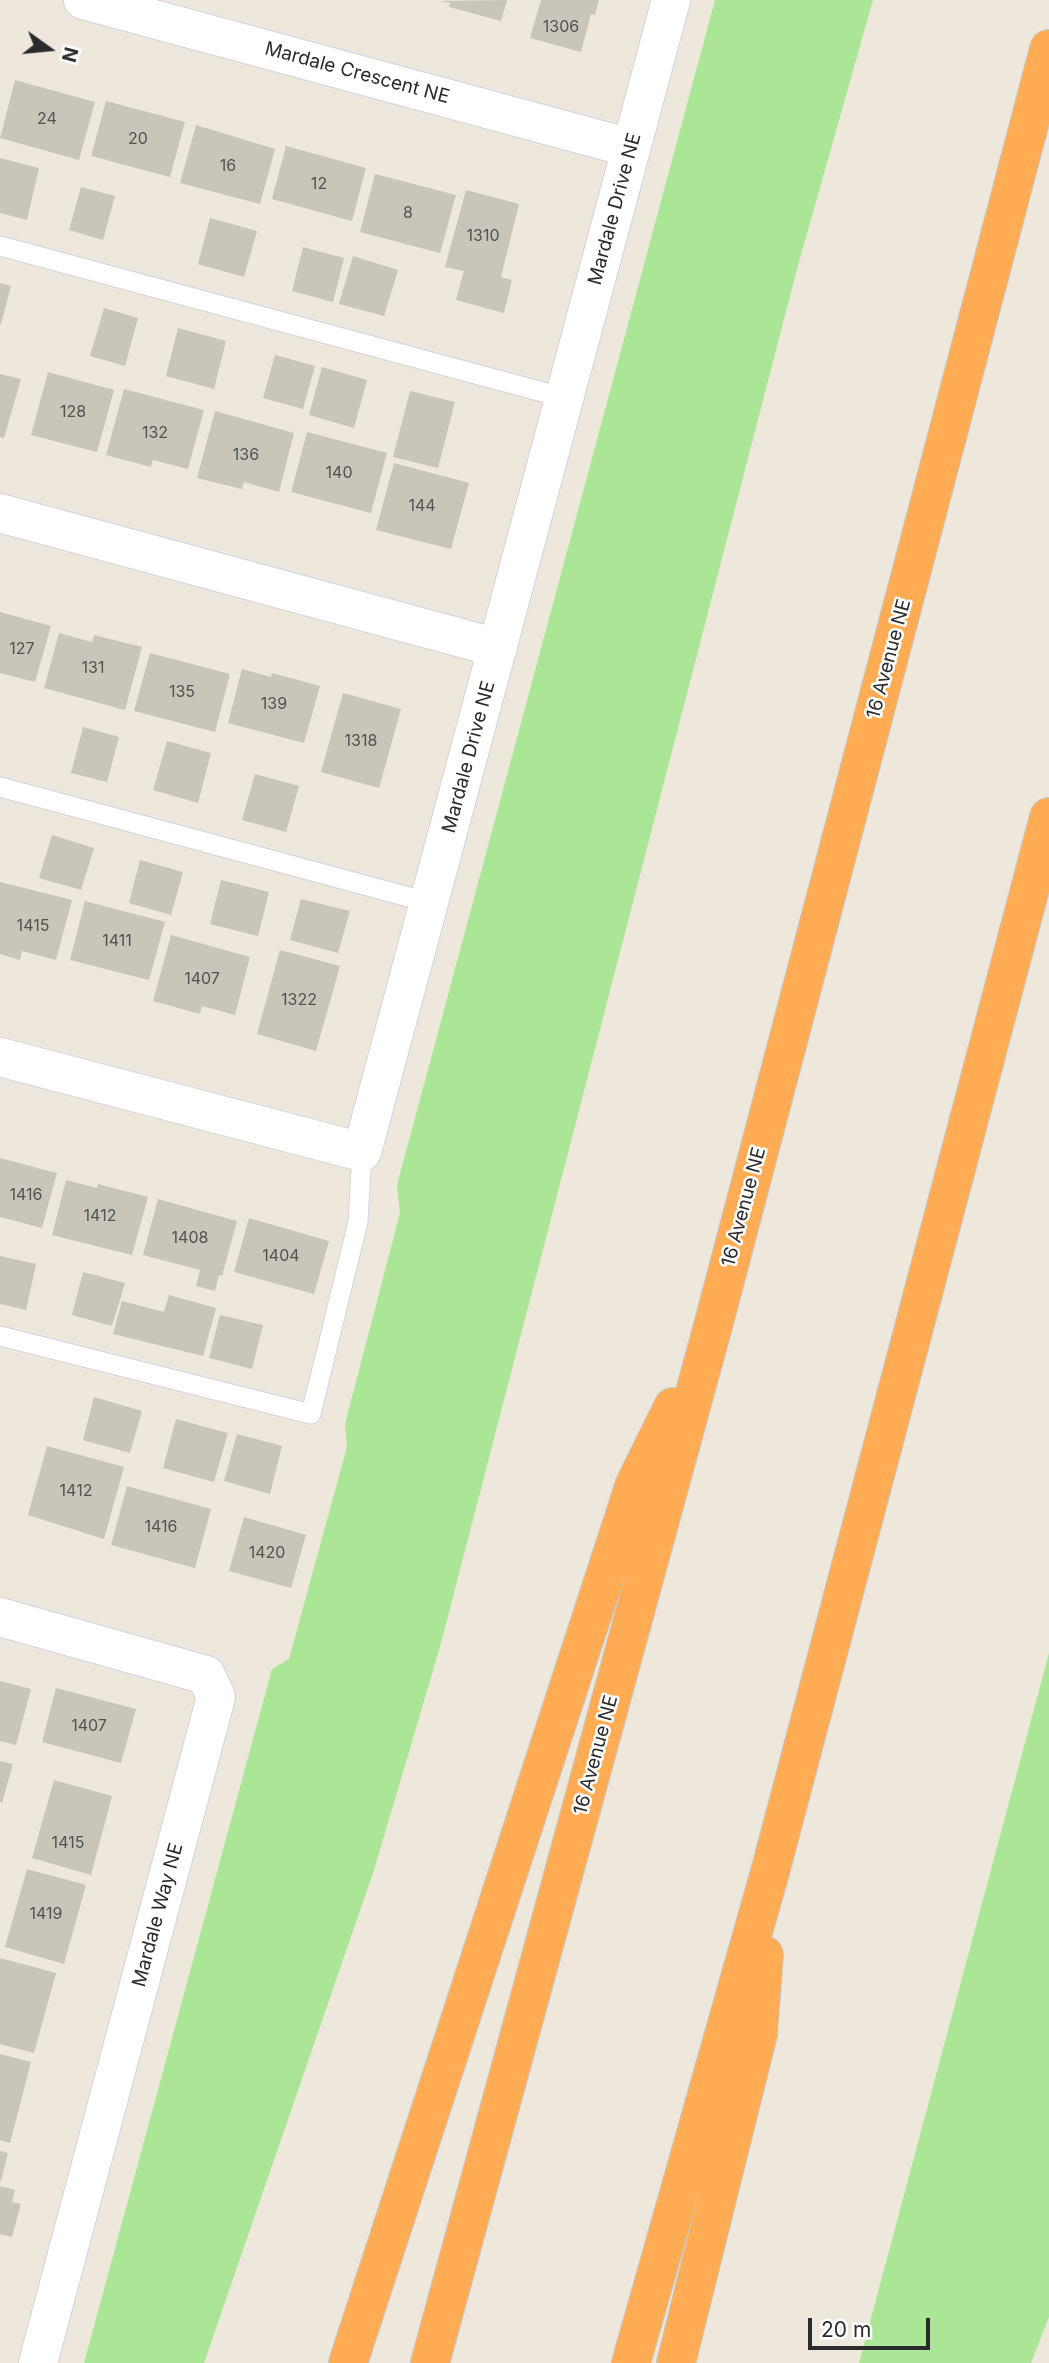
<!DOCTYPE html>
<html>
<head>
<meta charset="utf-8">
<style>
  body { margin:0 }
  #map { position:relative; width:1049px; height:2363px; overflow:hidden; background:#ede7dc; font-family:Inter,sans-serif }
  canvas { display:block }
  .north { position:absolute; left:14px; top:14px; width:70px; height:70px; -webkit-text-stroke:5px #fff; paint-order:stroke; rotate:105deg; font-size:19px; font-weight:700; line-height:28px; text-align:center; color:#2b2b2b }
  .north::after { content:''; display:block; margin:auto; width:24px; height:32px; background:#2b2b2b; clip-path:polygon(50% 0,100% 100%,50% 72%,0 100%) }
  .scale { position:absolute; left:808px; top:2318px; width:122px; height:32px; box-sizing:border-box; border:4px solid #2b2b2b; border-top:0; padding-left:9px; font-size:21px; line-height:24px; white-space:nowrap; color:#2b2b2b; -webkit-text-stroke:5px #fff; paint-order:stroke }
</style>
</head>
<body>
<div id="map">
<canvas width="1049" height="2363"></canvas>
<div class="north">N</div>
<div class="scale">20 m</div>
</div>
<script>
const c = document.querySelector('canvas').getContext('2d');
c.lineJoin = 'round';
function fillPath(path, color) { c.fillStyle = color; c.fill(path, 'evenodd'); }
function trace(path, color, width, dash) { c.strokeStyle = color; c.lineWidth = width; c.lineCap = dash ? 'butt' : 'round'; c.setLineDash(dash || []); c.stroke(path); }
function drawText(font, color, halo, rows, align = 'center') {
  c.font = font + ' Inter,sans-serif'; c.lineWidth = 5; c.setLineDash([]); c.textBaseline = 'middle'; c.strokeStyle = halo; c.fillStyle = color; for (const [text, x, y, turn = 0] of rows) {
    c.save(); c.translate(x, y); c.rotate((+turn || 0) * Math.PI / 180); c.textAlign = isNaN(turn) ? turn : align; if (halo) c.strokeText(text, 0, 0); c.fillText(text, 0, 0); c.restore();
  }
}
fillPath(new Path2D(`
  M 715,0 L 873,0 L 797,269 L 440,1647 L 374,1870 L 204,2363 L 84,2363 L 272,1669 L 289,1659 L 347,1447 L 345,1424 L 400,1213 L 397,1185 Z
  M 1049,1653 L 1049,2317 L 1031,2363 L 859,2363 Z`), '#abe696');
fillPath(new Path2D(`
  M 507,0 L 501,21 L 449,7 L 450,3 L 440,1 Z
  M 541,0 L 599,0 L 595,15 L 591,14 L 581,52 L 530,38 Z
  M 15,80 L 95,102 L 79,160 L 0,138 Z
  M 106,101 L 185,122 L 170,177 L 91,156 Z
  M 196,125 L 275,149 L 260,204 L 180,183 Z
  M 286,146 L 366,168 L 352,221 L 272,199 Z
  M 0,158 L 39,168 L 27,220 L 0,213 Z
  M 375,174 L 456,195 L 440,253 L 360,232 Z
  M 81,187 L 115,196 L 103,240 L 69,230 Z
  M 466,190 L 519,204 L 501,277 L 512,280 L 504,313 L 456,300 L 464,271 L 445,267 Z
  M 210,218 L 257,231 L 244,277 L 198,264 Z
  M 303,247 L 344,258 L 333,302 L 292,291 Z
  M 353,256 L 398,270 L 384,316 L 339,304 Z
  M 0,283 L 11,286 L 1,324 L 0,324 Z
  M 104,308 L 138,318 L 125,366 L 90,356 Z
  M 178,328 L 226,341 L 214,389 L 166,376 Z
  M 275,355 L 315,366 L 303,409 L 263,398 Z
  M 322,367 L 367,380 L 354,428 L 309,415 Z
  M 48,372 L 114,390 L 97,452 L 31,435 Z
  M 0,374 L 21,379 L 4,438 L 0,437 Z
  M 124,389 L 204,410 L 188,469 L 153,460 L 151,467 L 106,455 Z
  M 410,391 L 455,402 L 438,468 L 393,457 Z
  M 215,411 L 294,433 L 279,492 L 244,482 L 242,489 L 197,478 Z
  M 307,432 L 387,453 L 371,513 L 291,492 Z
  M 394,463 L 469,483 L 451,549 L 376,530 Z
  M 0,612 L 51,626 L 35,682 L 0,673 Z
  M 59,633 L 92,642 L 94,635 L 142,647 L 125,710 L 44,688 Z
  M 150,653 L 230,674 L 215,732 L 134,711 Z
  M 242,669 L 271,677 L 272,673 L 320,686 L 304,743 L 228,723 Z
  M 343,693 L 401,709 L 379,788 L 321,772 Z
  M 83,727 L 119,737 L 107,782 L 71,773 Z
  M 167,741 L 211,753 L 198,803 L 153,790 Z
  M 255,774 L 299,786 L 286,832 L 242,820 Z
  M 52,835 L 94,848 L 81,890 L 39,878 Z
  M 140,860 L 183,872 L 171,915 L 129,903 Z
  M 221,880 L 269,892 L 258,936 L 210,924 Z
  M 0,882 L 72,900 L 56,960 L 22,951 L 20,960 L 0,954 Z
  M 301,899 L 350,911 L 338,953 L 290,940 Z
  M 85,901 L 165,922 L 149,980 L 70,960 Z
  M 171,935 L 250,957 L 235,1015 L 202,1006 L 200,1014 L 153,1001 Z
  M 280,950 L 340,966 L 316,1051 L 257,1034 Z
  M 0,1158 L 57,1173 L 42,1228 L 0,1217 Z
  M 66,1180 L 97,1188 L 98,1184 L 148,1197 L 132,1255 L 52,1235 Z
  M 158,1199 L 237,1221 L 222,1276 L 219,1275 L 215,1291 L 196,1286 L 200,1270 L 143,1255 Z
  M 249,1218 L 329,1241 L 314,1294 L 234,1272 Z
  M 0,1256 L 36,1264 L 26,1310 L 0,1304 Z
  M 83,1272 L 125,1283 L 112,1326 L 72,1315 Z
  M 169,1295 L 216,1308 L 203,1356 L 113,1334 L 122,1301 L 164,1312 Z
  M 220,1315 L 263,1325 L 252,1369 L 209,1358 Z
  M 94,1397 L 142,1411 L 130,1453 L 83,1440 Z
  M 176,1419 L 228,1433 L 214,1482 L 163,1468 Z
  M 237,1434 L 282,1446 L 270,1494 L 224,1481 Z
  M 47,1446 L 124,1467 L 104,1539 L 28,1515 Z
  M 127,1486 L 211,1509 L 195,1568 L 111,1545 Z
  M 244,1517 L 306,1535 L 291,1588 L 229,1571 Z
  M 0,1681 L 31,1689 L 16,1745 L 0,1741 Z
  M 56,1688 L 136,1709 L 121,1763 L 42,1742 Z
  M 0,1761 L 13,1764 L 2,1803 L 0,1802 Z
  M 54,1780 L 112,1796 L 91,1875 L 32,1858 Z
  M 27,1869 L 86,1885 L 64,1964 L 5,1947 Z
  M 0,1958 L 56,1973 L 34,2053 L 0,2044 Z
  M 0,2054 L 31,2062 L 10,2143 L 0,2140 Z
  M 0,2151 L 8,2153 L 1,2181 L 0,2181 Z
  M 0,2186 L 15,2190 L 12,2202 L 21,2204 L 12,2237 L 0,2234 Z`), '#c9c5bb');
const service = new Path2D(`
  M 0,246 L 565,398
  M 0,787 L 431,903
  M 0,1336 L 311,1414 L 358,1222 L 362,1152`);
const minor = new Path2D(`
  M 83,0 L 631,148
  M 0,513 L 498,648
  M 0,1057 L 362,1152 L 671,0
  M 0,1617 L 206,1675 L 216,1697 L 38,2363`);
const motorway = new Path2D(`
  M 348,2363 L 635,1484 L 673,1407
  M 430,2363 L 713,1326 L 1049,49
  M 631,2363 L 770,1872 L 1049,817
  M 676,2363 L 758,2034 L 764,1955`);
trace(service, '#d1d3e4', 21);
trace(minor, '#d1d3e4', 40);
trace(motorway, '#c8c8c8', 40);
trace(service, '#fff', 19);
trace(minor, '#fff', 38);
trace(motorway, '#ffac55', 38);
drawText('16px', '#52524f', null, [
  ["1306",561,27],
  ["24",47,119],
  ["20",138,139],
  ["16",228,166],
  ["12",319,184],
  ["8",408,213],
  ["1310",483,236],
  ["128",73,412],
  ["132",155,433],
  ["136",246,455],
  ["140",339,473],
  ["144",422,506],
  ["127",22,649],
  ["131",93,668],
  ["135",182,692],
  ["139",274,704],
  ["1318",361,741],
  ["1415",33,926],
  ["1411",117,941],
  ["1407",202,979],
  ["1322",299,1000],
  ["1416",26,1195],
  ["1412",100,1216],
  ["1408",190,1238],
  ["1404",281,1256],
  ["1412",76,1491],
  ["1416",161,1527],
  ["1420",267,1553],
  ["1407",89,1726],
  ["1415",68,1843],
  ["1419",46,1914]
]);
drawText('19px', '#2b2b2b', '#fff', [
  ["Mardale Crescent NE",357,73,15],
  ["Mardale Drive NE",615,209,-75],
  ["16 Avenue NE",889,659,-75],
  ["Mardale Drive NE",469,757,-75],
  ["16 Avenue NE",744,1207,-75],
  ["16 Avenue NE",596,1755,-75],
  ["Mardale Way NE",158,1915,-75]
]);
</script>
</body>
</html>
